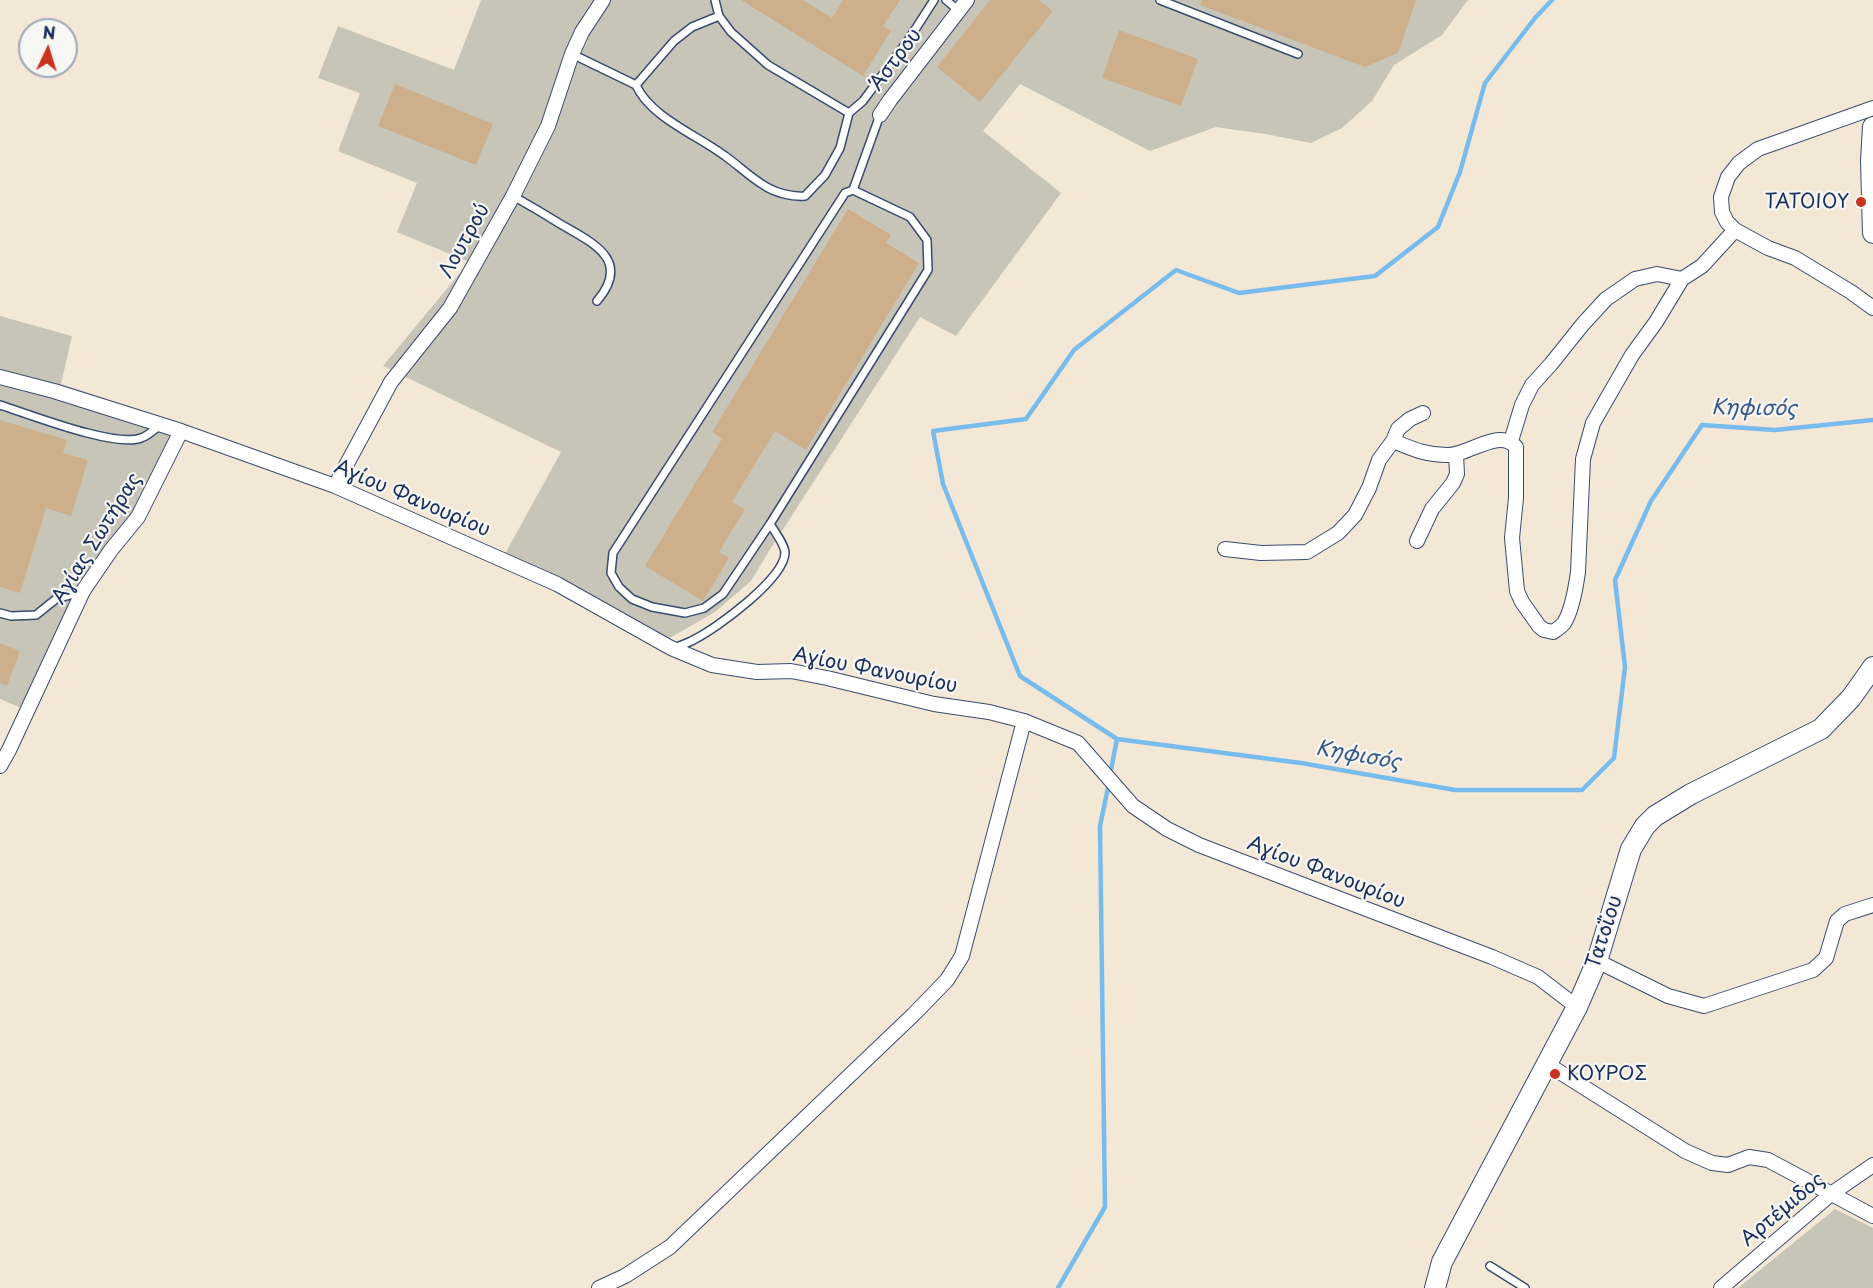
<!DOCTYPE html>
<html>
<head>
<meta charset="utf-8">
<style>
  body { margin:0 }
  #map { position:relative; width:1873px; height:1288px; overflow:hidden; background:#f3e8d5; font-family:"Playpen Sans",sans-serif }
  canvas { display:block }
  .north { position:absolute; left:18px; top:18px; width:60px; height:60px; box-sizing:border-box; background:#f6f6f2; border:2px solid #9ea6b7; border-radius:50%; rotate:4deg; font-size:16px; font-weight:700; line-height:24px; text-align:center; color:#1b2f5e }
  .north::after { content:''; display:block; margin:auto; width:21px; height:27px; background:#c8321e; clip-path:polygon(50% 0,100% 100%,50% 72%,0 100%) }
</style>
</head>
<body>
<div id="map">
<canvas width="1873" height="1288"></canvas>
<div class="north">N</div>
</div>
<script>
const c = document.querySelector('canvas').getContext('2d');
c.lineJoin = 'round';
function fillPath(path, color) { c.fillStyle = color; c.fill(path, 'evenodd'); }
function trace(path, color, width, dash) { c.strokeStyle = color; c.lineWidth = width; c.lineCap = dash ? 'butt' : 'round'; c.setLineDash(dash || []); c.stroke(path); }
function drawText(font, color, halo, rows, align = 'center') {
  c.font = font + ' "Playpen Sans",sans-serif'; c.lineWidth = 4.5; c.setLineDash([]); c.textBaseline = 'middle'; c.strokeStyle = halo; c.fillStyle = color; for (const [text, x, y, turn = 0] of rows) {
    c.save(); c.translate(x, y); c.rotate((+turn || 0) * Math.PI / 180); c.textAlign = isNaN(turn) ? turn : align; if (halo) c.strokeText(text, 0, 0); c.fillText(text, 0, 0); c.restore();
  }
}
fillPath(new Path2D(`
  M 481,0 L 1468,0 L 1442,35 L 1394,65 L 1372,101 L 1342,128 L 1311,143 L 1265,134 L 1216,127 L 1150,151 L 1020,84 L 983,131 L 1061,193 L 956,336 L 920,317 L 769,551 L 751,581 L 715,612 L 654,647 L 555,590 L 500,563 L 561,452 L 383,366 L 469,262 L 397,232 L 417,183 L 338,151 L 360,93 L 318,78 L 338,26 L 454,70 Z
  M 0,316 L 72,336 L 61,384 L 190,426 L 140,521 L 88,593 L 33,713 L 0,699 Z
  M 1835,1209 L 1873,1228 L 1873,1288 L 1738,1288 Z`), '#c7c5b8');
trace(new Path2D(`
  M 1117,739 L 1020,676 L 943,484 L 933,431 L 1026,419 L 1074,350 L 1176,270 L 1239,293 L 1375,276 L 1438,227 L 1460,172 L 1485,83 L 1535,18 L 1552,0
  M 1110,775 L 1117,739 L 1301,763 L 1455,790 L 1582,790 L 1614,758 L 1625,667 L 1615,580 L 1651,501 L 1702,425 L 1775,430 L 1873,420
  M 1058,1288 L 1105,1207 L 1100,826 L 1109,783`), '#78bcee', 4.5);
fillPath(new Path2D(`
  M 741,0 L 803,0 L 832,18 L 843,0 L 900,0 L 883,26 L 891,31 L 863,76 Z
  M 990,0 L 1039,0 L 1053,11 L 980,102 L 937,67 Z
  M 1202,0 L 1416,0 L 1398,53 L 1365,67 L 1200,5 Z
  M 1119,30 L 1198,59 L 1181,106 L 1102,78 Z
  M 395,84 L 493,124 L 476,165 L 378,126 Z
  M 848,209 L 891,235 L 886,243 L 919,263 L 806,450 L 775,431 L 732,502 L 745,509 L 719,552 L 729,558 L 703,601 L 645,566 L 722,439 L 712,432 Z
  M 0,420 L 67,440 L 63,453 L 88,460 L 71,516 L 46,508 L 20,593 L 0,587 Z
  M 0,643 L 20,651 L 7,686 L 0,683 Z`), '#ceaf8b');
const service = new Path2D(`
  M 715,0 L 719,16 L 731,32 L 768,65 L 849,113
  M 946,0 L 958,10
  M 1160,0 L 1298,54
  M 719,16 L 692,27 L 674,41 L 636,85 C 650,117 697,135 725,156 C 738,165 751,178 765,186 C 776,193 792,197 805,196 L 825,175 L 840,148 L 849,113 L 863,101 L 909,39 L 934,0
  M 572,54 L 636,85
  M 853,190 L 910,217 L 927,240 L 928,270 L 770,524 L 723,594 L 704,608 L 685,613 L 652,607 L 632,599 L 619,587 L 611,573 L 613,553 L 845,193 Z
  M 853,190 L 880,115
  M 513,196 C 529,205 546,215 562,225 C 595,244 631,261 597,301
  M 0,405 C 29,414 115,448 141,438 C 148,436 155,429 160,425
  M 0,613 L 11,616 L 36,615 L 56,599 L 81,592
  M 674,648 C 681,645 689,643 695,639 C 717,628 784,579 785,553 C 785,545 775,532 770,524
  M 1490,1266 L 1525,1288`);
const minor = new Path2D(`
  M 1873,108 L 1758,149 L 1739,163 L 1728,177 L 1721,197 L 1722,212 L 1727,222 L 1735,230 L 1768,248 L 1795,258 L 1851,292 L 1873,308
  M 880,115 L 890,100 L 967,0
  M 0,377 L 54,391 L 181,431 L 335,486 L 557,584 L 671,648 L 712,665 L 757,672 L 791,671 L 827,678 L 934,704 L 989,712 L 1024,721 L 1078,743 L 1133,806 L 1167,829 L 1199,845 L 1492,957 L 1538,977 L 1577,1007
  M 1393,441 C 1413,449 1425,455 1447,455 C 1468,456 1499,427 1516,447 L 1516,498 L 1512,538 L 1517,591 L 1522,602 L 1539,626 L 1544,630 L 1553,632 C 1556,630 1561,627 1564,623 C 1572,611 1576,586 1578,572 L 1583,459 L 1593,423 L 1632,355 L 1656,322 L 1682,279 L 1702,266 L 1735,230
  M 1511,441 L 1522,405 L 1532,385 L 1551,364 L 1583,324 L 1606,299 L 1635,279 L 1657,274 L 1682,279
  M 335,486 L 391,382 L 450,308 L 513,196 L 548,126 L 572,54 L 582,32 L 603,0
  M 1417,541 L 1432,509 L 1453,483 L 1457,474 L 1456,455
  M 1225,549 L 1261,553 L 1307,552 L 1338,533 L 1355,515 L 1369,488 L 1379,460 L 1393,441 L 1398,429 L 1410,419 L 1423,413
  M 0,766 L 9,750 L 83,591 L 111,550 L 138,517 L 181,431
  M 1597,961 L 1668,996 L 1704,1006 L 1813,970 L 1826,958 L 1837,921 L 1845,914 L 1873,905
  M 1547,1064 L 1685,1151 L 1712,1163 L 1728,1165 L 1749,1157 L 1768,1160 L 1873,1216
  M 599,1288 L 625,1276 L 670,1247 L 914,1014 L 947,980 L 962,956 L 1024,721
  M 1721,1288 L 1831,1194 L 1873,1165`);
const secondary = new Path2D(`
  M 1873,127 L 1871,161 L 1873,233
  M 1435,1288 L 1442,1262 L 1577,1007 L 1597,961 L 1631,849 L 1645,826 L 1655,816 L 1691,794 L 1821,729 L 1851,698 L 1873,667`);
trace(service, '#3b4b70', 10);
trace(minor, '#3b4b70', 16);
trace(secondary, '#3b4b70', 22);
trace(service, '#fff', 7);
trace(minor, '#fff', 14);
trace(secondary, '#fff', 20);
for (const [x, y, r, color] of [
  [1861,202,6,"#c8321e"],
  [1555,1074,6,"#c8321e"]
]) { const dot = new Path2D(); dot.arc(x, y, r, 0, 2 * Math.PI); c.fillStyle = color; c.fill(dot); trace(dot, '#f6f6f2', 2); }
drawText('20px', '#1b2f5e', '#f6f6f2', [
  ["Άστρου",896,60,-53],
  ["Λουτρού",465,241,-61],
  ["Αγίου Φανουρίου",412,499,23],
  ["Αγίας Σωτήρας",97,539,-58],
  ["Αγίου Φανουρίου",875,671,11],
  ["Αγίου Φανουρίου",1326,873,21],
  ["Τατοΐου",1605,932,-72],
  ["Αρτέμιδος",1783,1210,-40]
]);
drawText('20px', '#1b2f5e', '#f6f6f2', [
  ["ΤΑΤΟΙΟΥ",1849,202],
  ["ΚΟΥΡΟΣ",1567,1074,"left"]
], 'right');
drawText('italic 21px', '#375989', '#f6f6f2', [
  ["Κηφισός",1754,409,1],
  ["Κηφισός",1358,756,10]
]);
</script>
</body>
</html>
